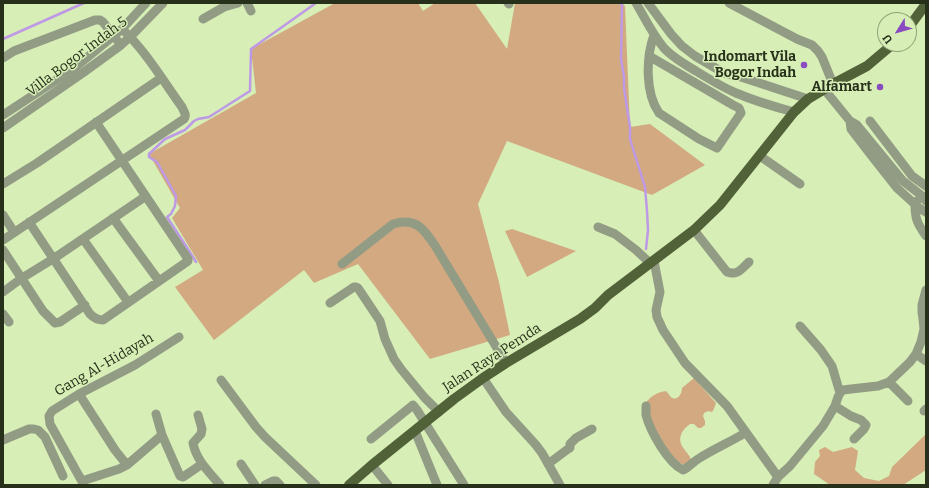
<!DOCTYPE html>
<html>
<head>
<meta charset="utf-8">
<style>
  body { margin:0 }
  #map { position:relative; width:929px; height:488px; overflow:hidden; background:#d7eeb6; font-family:Bitter,serif }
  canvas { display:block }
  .frame { position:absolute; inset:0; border:4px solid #27301a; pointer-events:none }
  .north { position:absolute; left:877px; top:12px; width:40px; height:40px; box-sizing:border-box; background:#d7eeb6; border:1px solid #91a278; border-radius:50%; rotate:233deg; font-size:11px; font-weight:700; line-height:16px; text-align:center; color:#27301a }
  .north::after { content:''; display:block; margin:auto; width:14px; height:18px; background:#8a4bc1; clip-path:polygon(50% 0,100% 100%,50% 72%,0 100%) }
</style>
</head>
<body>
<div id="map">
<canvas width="929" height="488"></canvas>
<div class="frame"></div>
<div class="north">U</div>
</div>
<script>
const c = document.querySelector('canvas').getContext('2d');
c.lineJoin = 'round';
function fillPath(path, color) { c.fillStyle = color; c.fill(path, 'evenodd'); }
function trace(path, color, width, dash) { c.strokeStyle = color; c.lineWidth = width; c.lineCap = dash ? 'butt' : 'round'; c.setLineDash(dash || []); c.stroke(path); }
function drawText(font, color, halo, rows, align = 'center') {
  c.font = font + ' Bitter,serif'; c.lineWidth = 3; c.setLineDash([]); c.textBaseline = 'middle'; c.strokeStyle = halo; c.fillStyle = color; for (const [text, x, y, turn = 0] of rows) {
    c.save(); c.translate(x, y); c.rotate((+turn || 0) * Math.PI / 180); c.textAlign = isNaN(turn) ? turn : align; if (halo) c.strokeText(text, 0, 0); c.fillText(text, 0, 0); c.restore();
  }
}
fillPath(new Path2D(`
  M 335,3 L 418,3 L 423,11 L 435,3 L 475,3 L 507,49 L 515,3 L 621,3 L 625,6 L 630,127 L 650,124 L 705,165 L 652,195 L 507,141 L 478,204 L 499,282 L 510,335 L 430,359 L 358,264 L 314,283 L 304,270 L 214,340 L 175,287 L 203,270 L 172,218 L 180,208 L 149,154 L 256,93 L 251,49 Z
  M 512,229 L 576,251 L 527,277 L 505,231 Z
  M 694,378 L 716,403 L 713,411 L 711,412 L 708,411 L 704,413 L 703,416 L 705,421 L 705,425 L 701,428 L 698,428 L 694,424 L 690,424 C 683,429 677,437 682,446 C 685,451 688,453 691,459 L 688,467 L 670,458 L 647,416 L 647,401 C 653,395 658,392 666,391 C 668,393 669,395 671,397 C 677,402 682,394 682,388 Z
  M 926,434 L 926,470 L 903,485 L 830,485 L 814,474 L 815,462 L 820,456 L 819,450 L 825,447 L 833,452 L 852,447 L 858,451 L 855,470 L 864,478 L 879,481 L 889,476 L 892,467 Z`), '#d2a981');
trace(new Path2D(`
  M 619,3 L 622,4 L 621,59 L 624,77 L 624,88 L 630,127 L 630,139 L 645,187 L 647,211 L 648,230 L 646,249
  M 3,39 L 84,3
  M 196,262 L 186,246 L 167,217 L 171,214 L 175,206 L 176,196 L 157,162 L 149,157 L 149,154 L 165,139 L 185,130 L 194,121 L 198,119 L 209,117 L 250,91 L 251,49 L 316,3`), '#be99e5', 2.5);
trace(new Path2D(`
  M 247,3 L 251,11
  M 508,3 L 509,4
  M 636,3 C 645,18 652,34 664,48 C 672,57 684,64 696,71 C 709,79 722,87 736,93 C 755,101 775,107 794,112
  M 648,3 L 671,34 L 682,46 L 695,56 L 724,73 L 741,77 L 808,99
  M 729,3 L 797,39 L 812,45 L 818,51 L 822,57 L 833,84
  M 224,7 L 238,3
  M 203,19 L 224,7 L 227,3
  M 649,56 L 733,105 L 739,108 L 741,113 L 717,148 L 699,139 L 659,113 C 645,93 646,57 654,35
  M 3,58 L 14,51 L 95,20 L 100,20 L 103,22 L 117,40
  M 824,89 L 850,121 L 857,125 L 903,181 L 921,195 L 926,201
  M 3,115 L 73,69 L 122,29 L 146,3
  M 850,121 L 851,129 L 871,155 L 897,188 L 919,208 L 926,212
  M 870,121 L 912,176 L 926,186
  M 3,128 L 84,72 L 121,45 L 130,37 L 163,3
  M 760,156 L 800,184
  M 3,184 L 37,163 L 161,78
  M 917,201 L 915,204 C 915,219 917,223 926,236
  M 3,215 L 14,232
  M 113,218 L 159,281
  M 29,222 L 90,314 C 94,318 97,320 103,320 L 188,261 L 188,259 L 186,256 L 96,122
  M 598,227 L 615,234 L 636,250 L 650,263
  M 694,230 L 727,272 C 738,276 742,268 749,262
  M 83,239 L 128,302
  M 3,240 L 184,119 C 187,115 184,112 182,107 C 163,81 146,51 122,29
  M 3,250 L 43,311 L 55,323 L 60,322 L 85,305
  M 654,261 L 660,292 L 656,310 L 657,317 L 663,330 L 685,363 L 727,406 L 778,477
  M 342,264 L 393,224 C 415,217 423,228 434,244 L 506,363
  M 3,292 L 22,278 L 53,259 L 146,196
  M 330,303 L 354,287 L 356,287 L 358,288 L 380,321 L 385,339 L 394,359 L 401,369 L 424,397 L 439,412
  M 3,314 L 9,322
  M 800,326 L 821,350 L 832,366 L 840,393
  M 916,354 L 926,361
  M 483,378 L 506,412 L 536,445 L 542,453 L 560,485
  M 221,380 L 256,427 L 265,437 L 316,485
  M 889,382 L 908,401
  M 79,394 L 115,450 L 127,465
  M 646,406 C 646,409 646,412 646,415 C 650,431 668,463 683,470 C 689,467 693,462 698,459 C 714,449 730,442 745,433
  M 835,406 L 851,416 L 861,420 L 866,425 L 864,429 L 854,439
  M 924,411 L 926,409
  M 156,414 L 162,435 L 180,476 L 183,477 L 202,464
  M 198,415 L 202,429 L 201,434 L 193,443 C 196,460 209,472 220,485
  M 415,431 L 437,485
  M 371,439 L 413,405 L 417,410 L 464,485
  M 3,440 L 29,429 L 34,429 L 38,430 L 45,437 L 63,476
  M 241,464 L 255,485
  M 548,464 L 568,449 L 570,448 L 570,444 L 576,438 L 592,429
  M 372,465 L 388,485
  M 82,481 L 119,469 L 127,465 L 162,435
  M 84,485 L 50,424 L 49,416 L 52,411 L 79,394 L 135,365 L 179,337
  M 265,485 L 273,481 L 276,481 L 280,485
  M 773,485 L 778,477 L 790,466 L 823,426 L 835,406 L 838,397 L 840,393 L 843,390 L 851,389 L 878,386 L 889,382 L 910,362 L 916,354 L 921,342 L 924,329 L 923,319 L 922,312 L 922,305 L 926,290`), '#929c85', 9);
trace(new Path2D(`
  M 909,27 L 926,4
  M 349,485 L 372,465 L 454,399 L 483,378 L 506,363 L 580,319 L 595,308 L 608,295 L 694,230 L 720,205 L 794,112 L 808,99 L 833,84 L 867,66 L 893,44`), '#516138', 10);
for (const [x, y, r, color] of [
  [804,65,4,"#8a4bc1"],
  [880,87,4,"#8a4bc1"]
]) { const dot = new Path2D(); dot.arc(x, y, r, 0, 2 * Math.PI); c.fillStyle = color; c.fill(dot); trace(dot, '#d7eeb6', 1.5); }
drawText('14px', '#27301a', '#d7eeb6', [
  ["Villa Bogor Indah 5",77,57,-37],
  ["Jalan Raya Pemda",492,358,-33],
  ["Gang Al-Hidayah",104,365,-30]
]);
drawText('bold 14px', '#27301a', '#d7eeb6', [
  ["Indomart Vila",796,57],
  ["Bogor Indah",796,73],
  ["Alfamart",872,87]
], 'right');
</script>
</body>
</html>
